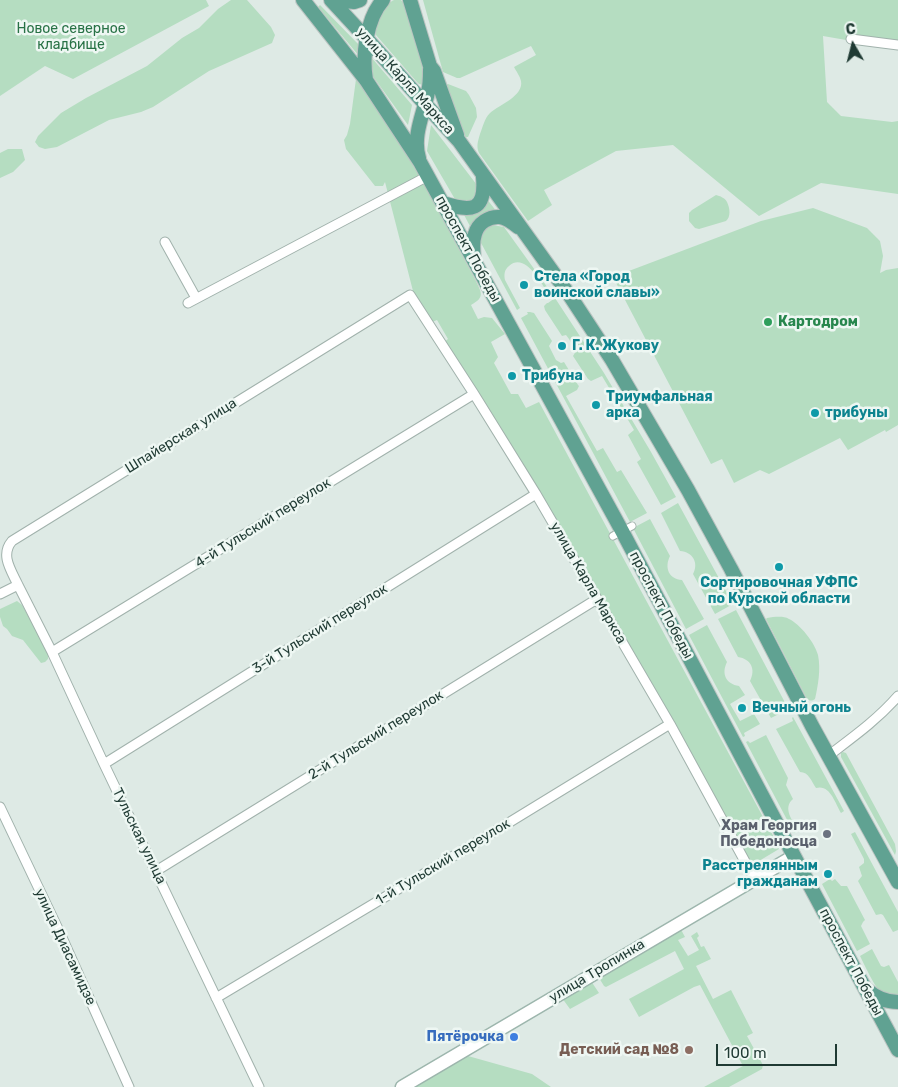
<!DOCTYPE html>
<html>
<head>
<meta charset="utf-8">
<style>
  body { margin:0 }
  #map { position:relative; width:898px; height:1087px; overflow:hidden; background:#deeae5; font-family:Rubik,sans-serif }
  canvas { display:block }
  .north { position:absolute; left:828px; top:20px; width:50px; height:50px; -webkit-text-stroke:4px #eef7f3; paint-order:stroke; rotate:352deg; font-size:14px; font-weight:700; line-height:20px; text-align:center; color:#1f3a33 }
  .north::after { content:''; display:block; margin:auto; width:18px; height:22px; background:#1f3a33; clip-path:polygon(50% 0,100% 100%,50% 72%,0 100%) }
  .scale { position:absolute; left:716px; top:1044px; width:121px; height:22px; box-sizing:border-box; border:2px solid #1f3a33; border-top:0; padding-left:6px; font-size:15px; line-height:18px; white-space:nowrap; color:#1f3a33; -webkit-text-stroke:4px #eef7f3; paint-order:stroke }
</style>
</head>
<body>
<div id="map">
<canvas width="898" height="1087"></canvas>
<div class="north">С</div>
<div class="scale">100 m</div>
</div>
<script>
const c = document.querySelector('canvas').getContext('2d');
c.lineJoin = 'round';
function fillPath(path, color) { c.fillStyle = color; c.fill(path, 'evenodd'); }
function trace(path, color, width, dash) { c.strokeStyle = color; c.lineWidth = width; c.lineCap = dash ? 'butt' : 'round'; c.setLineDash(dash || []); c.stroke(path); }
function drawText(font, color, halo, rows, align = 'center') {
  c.font = font + ' Rubik,sans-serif'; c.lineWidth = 5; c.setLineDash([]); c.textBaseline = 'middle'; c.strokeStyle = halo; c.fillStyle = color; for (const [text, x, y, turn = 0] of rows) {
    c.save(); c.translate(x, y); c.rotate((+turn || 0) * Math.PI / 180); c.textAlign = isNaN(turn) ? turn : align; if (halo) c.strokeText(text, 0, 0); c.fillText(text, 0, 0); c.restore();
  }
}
fillPath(new Path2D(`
  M 0,0 L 206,0 L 209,6 L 73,79 L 45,66 L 0,96 Z
  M 231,0 L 247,0 L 271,27 L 275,35 L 272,43 L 209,71 L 153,107 L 141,112 L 109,120 L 57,147 L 45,149 L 39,147 L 35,142 L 38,136 L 61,113 L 86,98 L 147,66 L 182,38 L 199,28 L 218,9 Z
  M 394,0 L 401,0 C 414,13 420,57 425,76 L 424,85 L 419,84 L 416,81 L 376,35 C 375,23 383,5 394,0 Z
  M 423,0 L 898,0 L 898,49 L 823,36 L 827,102 L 841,116 L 892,122 L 898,121 L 898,194 L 821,183 L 759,216 L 673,145 L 616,151 L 544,190 L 552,205 L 528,221 L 479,153 C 476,146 478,141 480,134 C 483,127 484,119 490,113 C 499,105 524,96 521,81 C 520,76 516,71 514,67 L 536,55 L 531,46 L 460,78 L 457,78 L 443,72 Z
  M 320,5 L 360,46 L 359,56 L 318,7 Z
  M 371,57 L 412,105 L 408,125 L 372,75 L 370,64 Z
  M 356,79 L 380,113 L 419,175 L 475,279 C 481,292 486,297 471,305 L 478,319 L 484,317 L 492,318 L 505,334 L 491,342 L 498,357 L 494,363 L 511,394 L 518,394 L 526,408 L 539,402 L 776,841 L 779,849 L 754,864 L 750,862 L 444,342 L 448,339 L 437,320 L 432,322 L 413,291 L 385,182 L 383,186 L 375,186 L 346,149 L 344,140 L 347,135 L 350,124 Z
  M 448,84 L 466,91 L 469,95 L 476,108 L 477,117 L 468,137 L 466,137 L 464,135 L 456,118 L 446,85 Z
  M 431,125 L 480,189 L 478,196 L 470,202 L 456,201 L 427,151 Z
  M 8,149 L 22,149 L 25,160 L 13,172 L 0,178 L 0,153 Z
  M 716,195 C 720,196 725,198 727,202 C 730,208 731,217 726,221 L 699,229 L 695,228 L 689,221 L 689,213 L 692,210 Z
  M 486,198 L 497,212 L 471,228 L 463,213 Z
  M 813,208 L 867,228 L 880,241 L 883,256 L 880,273 L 886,270 L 898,268 L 898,425 L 886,432 L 885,430 L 848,450 L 840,438 L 769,474 L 760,470 L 734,483 L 722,459 L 711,464 L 613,277 L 761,221 Z
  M 492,225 L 504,227 L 550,291 L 548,293 C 540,282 525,252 509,266 C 504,270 504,275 505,280 L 520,308 L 517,310 L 480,241 C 480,233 485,228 492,225 Z
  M 555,298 L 604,373 L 651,452 L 676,497 L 661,505 L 637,462 L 641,459 L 628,435 L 634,430 L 602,376 L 591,381 L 588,379 L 573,356 L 576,351 L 569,339 L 566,335 L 562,336 L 545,310 L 544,306 L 547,303 L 548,303 Z
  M 527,312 L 530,312 L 534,313 L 552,341 L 549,346 L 556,360 L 561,363 L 564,362 L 578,385 L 579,386 L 577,390 L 566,396 L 597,451 L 603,448 L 617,472 L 621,470 L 647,513 L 630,522 L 521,318 L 528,314 Z
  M 678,503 L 733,604 L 715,614 L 693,574 C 699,563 693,552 680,551 L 661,513 Z
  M 650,519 L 670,556 C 664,568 669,579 682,580 L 704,619 L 686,629 L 633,528 Z
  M 17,601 L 22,605 L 48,651 L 48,659 L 45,662 L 41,663 L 23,640 L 12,636 L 7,629 L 3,626 L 0,617 L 0,609 Z
  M 736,610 L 790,712 L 788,712 L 787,710 L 771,718 L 750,681 C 756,669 751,659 738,657 L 718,619 Z
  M 773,617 C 778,617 784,616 789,619 C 800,624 815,643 818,655 C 821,669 818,686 815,699 C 812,701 810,701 807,699 L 766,619 L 767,618 Z
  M 707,625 L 727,662 C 721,674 726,684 739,686 L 745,695 L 730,704 L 740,721 L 754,714 L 760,724 L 744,733 L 745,736 L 743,737 L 689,635 Z
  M 793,717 L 844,811 L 841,813 C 835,803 830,784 816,788 C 811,781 809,772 800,772 L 776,729 L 793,721 L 792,718 Z
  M 766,735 L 788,778 L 786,785 L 793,799 C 782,808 793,821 798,831 L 794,833 L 746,742 L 748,741 L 750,743 Z
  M 843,752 L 846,753 L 895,844 L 896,851 L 895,855 L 841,757 L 841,753 Z
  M 855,832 L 898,912 L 898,930 L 893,932 L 883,915 L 881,914 L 876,915 L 858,881 L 862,876 L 859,867 L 864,863 L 864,859 L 851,834 Z
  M 830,879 L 832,881 L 835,879 L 841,886 L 847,886 L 865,920 L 863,922 L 861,926 L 870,944 L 857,951 L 822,884 Z
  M 679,926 L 685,937 L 678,940 L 688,956 L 699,950 L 691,936 L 697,932 L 699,936 L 697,938 L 701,947 L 704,946 L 711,959 L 696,966 L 713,999 L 731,990 L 753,1033 L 747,1036 L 763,1065 L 762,1069 L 729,1087 L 704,1087 L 743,1066 L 700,985 L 694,987 L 639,1017 L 629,999 L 684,969 L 675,951 L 606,987 L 604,986 L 596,973 Z
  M 872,949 L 881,966 L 884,967 L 889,965 L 898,982 L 898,994 C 891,994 883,994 878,989 C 873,983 864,964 860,956 Z
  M 591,981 L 599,993 L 570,1009 L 562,998 Z
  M 468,1056 L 532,1074 L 551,1087 L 414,1087 Z`), '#b5ddc1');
const pedestrian = new Path2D(`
  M 613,536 L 632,526`);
const minor = new Path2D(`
  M 851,39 L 898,45
  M 165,242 L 196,298
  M 188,303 L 428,176
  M 18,585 L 52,652 L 104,764 L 259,1087
  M 0,594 L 18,585 C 11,570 0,555 12,541 L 410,295 L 474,394 L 536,494 L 670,724 L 754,878
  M 52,652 L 474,394
  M 828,756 C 853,737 877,720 898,696
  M 104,764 L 536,494
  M 0,807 L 60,933 L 129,1087
  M 156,871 L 597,599
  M 216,998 L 492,833 L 670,724`);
const secondary = new Path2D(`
  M 402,1087 L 794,856`);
const primary = new Path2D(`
  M 303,0 L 366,80 L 420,162 L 622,531 L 794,856 L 898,1050
  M 331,0 L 367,39 L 425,104 L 459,141 L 570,296 L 612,360 L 688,490 L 731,569 L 812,726 L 898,882
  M 338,0 L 354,2 L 360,0
  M 410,0 L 430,66 L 434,71 L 457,135
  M 366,80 C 362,56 366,19 383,0
  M 419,158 C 412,136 424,113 428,92 C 430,85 430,77 430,69
  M 443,203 C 471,212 486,212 483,177
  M 474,258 C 473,250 472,242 475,234 C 478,223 489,216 500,217 C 507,218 513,223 518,227
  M 866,989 C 875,997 886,1002 898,1002`);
trace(pedestrian, '#a1b2ac', 9);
trace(minor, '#a1b2ac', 11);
trace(secondary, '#9db6ad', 15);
trace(primary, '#bcc4c2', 16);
trace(pedestrian, '#fff', 7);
trace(minor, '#fff', 9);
trace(secondary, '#fff', 12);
trace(primary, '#60a292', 14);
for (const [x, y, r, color] of [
  [524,285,5,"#0f9aa8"],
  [768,322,5,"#2e9e5b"],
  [562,346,5,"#0f9aa8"],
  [512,376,5,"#0f9aa8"],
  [596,405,5,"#0f9aa8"],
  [815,413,5,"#0f9aa8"],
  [779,567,5,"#0f9aa8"],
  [742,708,5,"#0f9aa8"],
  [827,834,5,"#6b7280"],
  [828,874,5,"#0f9aa8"],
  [514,1037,5,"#3f7fe0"],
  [689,1050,5,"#8d6e63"]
]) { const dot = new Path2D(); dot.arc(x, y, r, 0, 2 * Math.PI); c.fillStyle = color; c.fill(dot); trace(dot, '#eef7f3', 2); }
drawText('14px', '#287246', '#eef7f3', [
  ["Новое северное",71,29],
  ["кладбище",71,45]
]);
drawText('14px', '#1f3a33', '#eef7f3', [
  ["улица Карла Маркса",405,81,48],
  ["проспект Победы",468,249,61],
  ["Шпайерская улица",181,436,-32],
  ["4-й Тульский переулок",263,523,-32],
  ["улица Карла Маркса",588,583,60],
  ["проспект Победы",661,605,62],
  ["3-й Тульский переулок",320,629,-32],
  ["2-й Тульский переулок",376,735,-32],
  ["Тульская улица",139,836,64],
  ["1-й Тульский переулок",443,862,-31],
  ["улица Диасамидзе",65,947,65],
  ["проспект Победы",851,962,62],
  ["улица Тропинка",597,971,-31]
]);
drawText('bold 14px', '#0d838f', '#eef7f3', [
  ["Стела «Город",534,277],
  ["воинской славы»",534,293],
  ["Г. К. Жукову",572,346],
  ["Трибуна",522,376],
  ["Триумфальная",606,397],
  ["арка",606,413],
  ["трибуны",825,413],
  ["Сортировочная УФПС",779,583,"center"],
  ["по Курской области",779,599,"center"],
  ["Вечный огонь",752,708],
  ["Расстрелянным",818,866,"right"],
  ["гражданам",818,882,"right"]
], 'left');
drawText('bold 14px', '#27864d', '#eef7f3', [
  ["Картодром",778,322]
], 'left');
drawText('bold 14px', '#5b616d', '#eef7f3', [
  ["Храм Георгия",817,826],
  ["Победоносца",817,842]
], 'right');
drawText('bold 14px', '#366cbe', '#eef7f3', [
  ["Пятёрочка",504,1037]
], 'right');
drawText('bold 14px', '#785e54', '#eef7f3', [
  ["Детский сад №8",679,1050]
], 'right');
</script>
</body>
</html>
